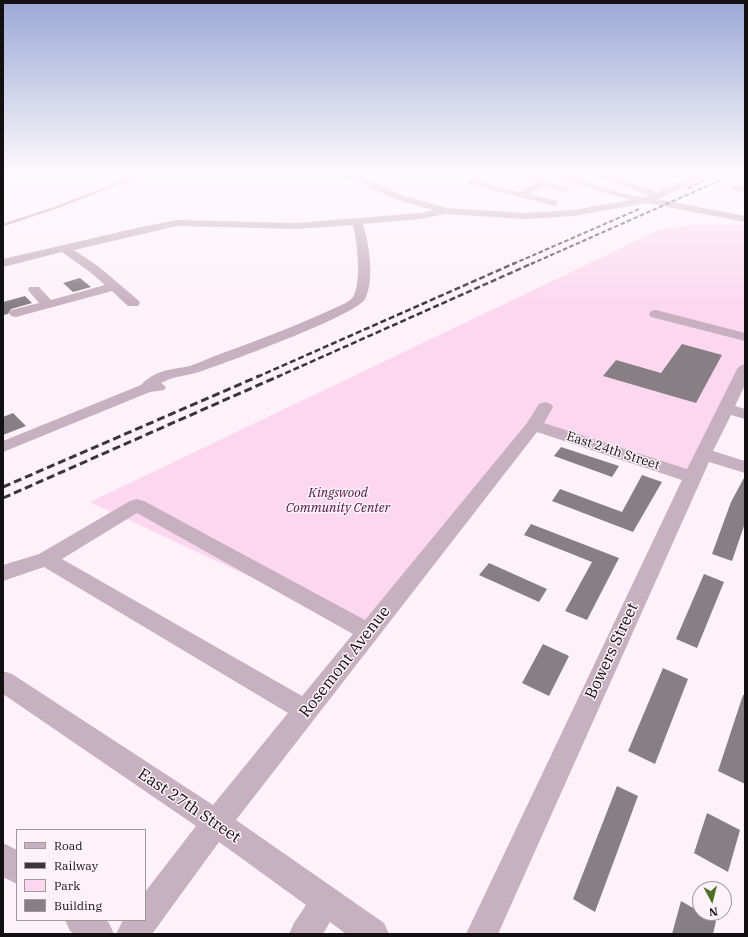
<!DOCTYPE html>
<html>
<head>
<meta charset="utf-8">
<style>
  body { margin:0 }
  #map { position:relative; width:748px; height:937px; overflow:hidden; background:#fdf2f9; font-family:"IBM Plex Serif",serif }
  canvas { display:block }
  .frame { position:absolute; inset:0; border:4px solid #131012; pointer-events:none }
  .legend { position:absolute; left:16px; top:829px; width:130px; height:92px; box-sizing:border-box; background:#fdf2f9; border:1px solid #9f989d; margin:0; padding:5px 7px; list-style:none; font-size:12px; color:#131012 }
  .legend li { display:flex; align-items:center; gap:8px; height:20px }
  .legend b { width:20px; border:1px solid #9f989d }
  .north { position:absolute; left:692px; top:881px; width:40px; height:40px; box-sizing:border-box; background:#fdf2f9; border:1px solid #9f989d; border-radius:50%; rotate:173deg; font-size:11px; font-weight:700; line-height:16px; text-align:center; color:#131012 }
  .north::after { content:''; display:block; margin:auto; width:14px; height:18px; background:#516f24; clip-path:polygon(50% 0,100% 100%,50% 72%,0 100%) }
</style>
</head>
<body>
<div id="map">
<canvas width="748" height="937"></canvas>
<div class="frame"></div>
<ul class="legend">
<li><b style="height:5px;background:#c7b0bf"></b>Road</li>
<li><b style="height:5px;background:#3a3638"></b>Railway</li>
<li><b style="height:11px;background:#fcd7ef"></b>Park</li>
<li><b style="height:11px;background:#887f85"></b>Building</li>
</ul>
<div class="north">N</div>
</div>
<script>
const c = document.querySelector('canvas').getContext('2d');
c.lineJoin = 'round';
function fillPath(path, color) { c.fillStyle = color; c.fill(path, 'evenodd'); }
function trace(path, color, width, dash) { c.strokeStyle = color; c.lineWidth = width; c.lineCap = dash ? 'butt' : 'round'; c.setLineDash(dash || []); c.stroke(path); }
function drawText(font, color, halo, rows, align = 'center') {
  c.font = font + ' "IBM Plex Serif",serif'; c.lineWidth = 3; c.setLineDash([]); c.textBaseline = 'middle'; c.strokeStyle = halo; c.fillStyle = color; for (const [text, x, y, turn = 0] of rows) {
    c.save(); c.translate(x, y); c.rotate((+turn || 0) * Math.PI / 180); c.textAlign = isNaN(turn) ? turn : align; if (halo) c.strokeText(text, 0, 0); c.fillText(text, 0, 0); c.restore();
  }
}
fillPath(new Path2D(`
  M 690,225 L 745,225 L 745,365 L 693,474 L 536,423 L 368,632 L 90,502 L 659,230 Z`), '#fcd7ef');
trace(new Path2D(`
  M 3,225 L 55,208 L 140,175`), '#c998ba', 2.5);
fillPath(new Path2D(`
  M 80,278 L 91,287 L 73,292 L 63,283 Z
  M 25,296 L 32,303 L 11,309 L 8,314 L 3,315 L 3,302 Z
  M 682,344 L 722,355 L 696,403 L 603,376 L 616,360 L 661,373 Z
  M 13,413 L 26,426 L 3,435 L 3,417 Z
  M 561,447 L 619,466 L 612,477 L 554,456 Z
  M 642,475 L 662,482 L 633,532 L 552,501 L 560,489 L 622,512 Z
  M 745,476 L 745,523 L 732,561 L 712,554 L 731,502 Z
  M 531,524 L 619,558 L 587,620 L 565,611 L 592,562 L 524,535 Z
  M 489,563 L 547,589 L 539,602 L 479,575 Z
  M 704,574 L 724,582 L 697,648 L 676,639 Z
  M 543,644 L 569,656 L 549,696 L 522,683 Z
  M 663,668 L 688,679 L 655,764 L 628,751 Z
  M 743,695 L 745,695 L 745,784 L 718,771 Z
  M 617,786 L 638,796 L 595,912 L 573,899 Z
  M 707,813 L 740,830 L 728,872 L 694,853 Z
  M 681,901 L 716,921 L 713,934 L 672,934 Z`), '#887f85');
fillPath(new Path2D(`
  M 344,175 L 357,175 L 402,195 L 447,208 L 525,213 L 573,210 L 630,200 L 551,177 L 549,175 C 554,175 560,175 565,175 C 583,178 636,202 649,196 L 600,177 L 598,175 L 612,175 L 655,191 L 656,193 L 696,175 L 709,175 L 658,199 L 745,216 L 745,222 L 647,203 L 573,216 L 525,219 L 445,214 L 420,219 L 363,224 C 369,243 375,280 365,299 C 355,316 225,363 199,372 C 186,376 173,376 161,383 L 166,387 L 164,390 L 150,392 L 3,452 L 3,441 L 141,385 C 154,371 168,370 185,367 C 194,365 203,361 212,357 C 254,342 296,326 337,307 C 342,305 349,302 353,297 C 362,282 357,241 353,225 L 297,229 L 177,226 L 74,250 L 98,266 L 138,300 L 140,303 L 138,306 L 128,306 L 112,291 L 16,317 L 11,316 L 9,313 L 11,310 L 39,303 L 28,290 L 29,287 L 39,287 L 51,300 L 105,285 L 90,272 L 62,252 L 3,267 L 3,259 L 141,227 L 177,220 L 297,223 L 420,213 L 433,210 L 394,199 Z
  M 524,175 L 532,175 L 568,187 L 570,189 L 565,192 L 547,186 L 529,194 L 558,201 L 559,203 L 554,206 L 469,184 L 467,182 L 472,179 L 518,192 L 538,183 L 525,179 L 523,177 Z
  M 737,185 L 745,186 L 745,192 L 734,190 L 732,188 Z
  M 656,310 L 745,333 L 745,341 L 651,317 L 649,314 L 651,311 Z
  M 745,364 L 745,385 L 735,406 L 745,409 L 745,419 L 731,415 L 713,451 L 745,461 L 745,473 L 709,462 L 498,934 L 466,934 L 682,480 L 537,432 L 236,820 L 384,923 L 389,934 L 346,934 L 330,922 L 323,934 L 289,934 L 294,923 L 306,905 L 219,842 L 152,934 L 116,934 L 123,920 L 145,920 L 145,892 L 196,826 L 3,694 L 3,671 L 12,674 L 213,805 L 288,713 L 44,567 L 3,581 L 3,565 L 39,554 L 130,501 L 137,499 L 144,501 L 365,620 L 527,423 L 539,404 L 545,402 L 551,404 L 553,407 L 544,423 L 687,469 L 737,369 L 740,366 ZM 137,513 L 353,634 L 302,696 L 62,559 Z
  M 3,843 L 17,850 L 17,884 L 3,877 Z
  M 65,920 L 106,920 L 109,923 L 114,934 L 74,934 L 70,931 Z`), '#c7b0bf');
trace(new Path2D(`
  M 688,188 L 716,175
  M 513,264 L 639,209
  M 531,264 L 732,175`), '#3a3638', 2, [4.5, 2.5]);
trace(new Path2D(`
  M 257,377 L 515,263
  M 277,377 L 533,263`), '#3a3638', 2.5, [6, 3]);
trace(new Path2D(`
  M 3,487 L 259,376
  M 3,498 L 279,376`), '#3a3638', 3, [8, 4]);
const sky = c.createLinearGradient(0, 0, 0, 306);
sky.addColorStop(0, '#9ba9d6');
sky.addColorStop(0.57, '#fef9fc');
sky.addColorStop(1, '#fef9fc00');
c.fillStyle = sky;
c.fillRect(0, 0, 748, 306);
drawText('13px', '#131012', '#fdf2f9', [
  ["East 24th Street",613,451,18]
]);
drawText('italic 13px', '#4a0f3d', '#fdf2f9', [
  ["Kingswood",338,493],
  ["Community Center",338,508]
]);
drawText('16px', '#131012', '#fdf2f9', [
  ["Bowers Street",612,651,-65],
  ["Rosemont Avenue",345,662,-52],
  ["East 27th Street",189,806,34]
]);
</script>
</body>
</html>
